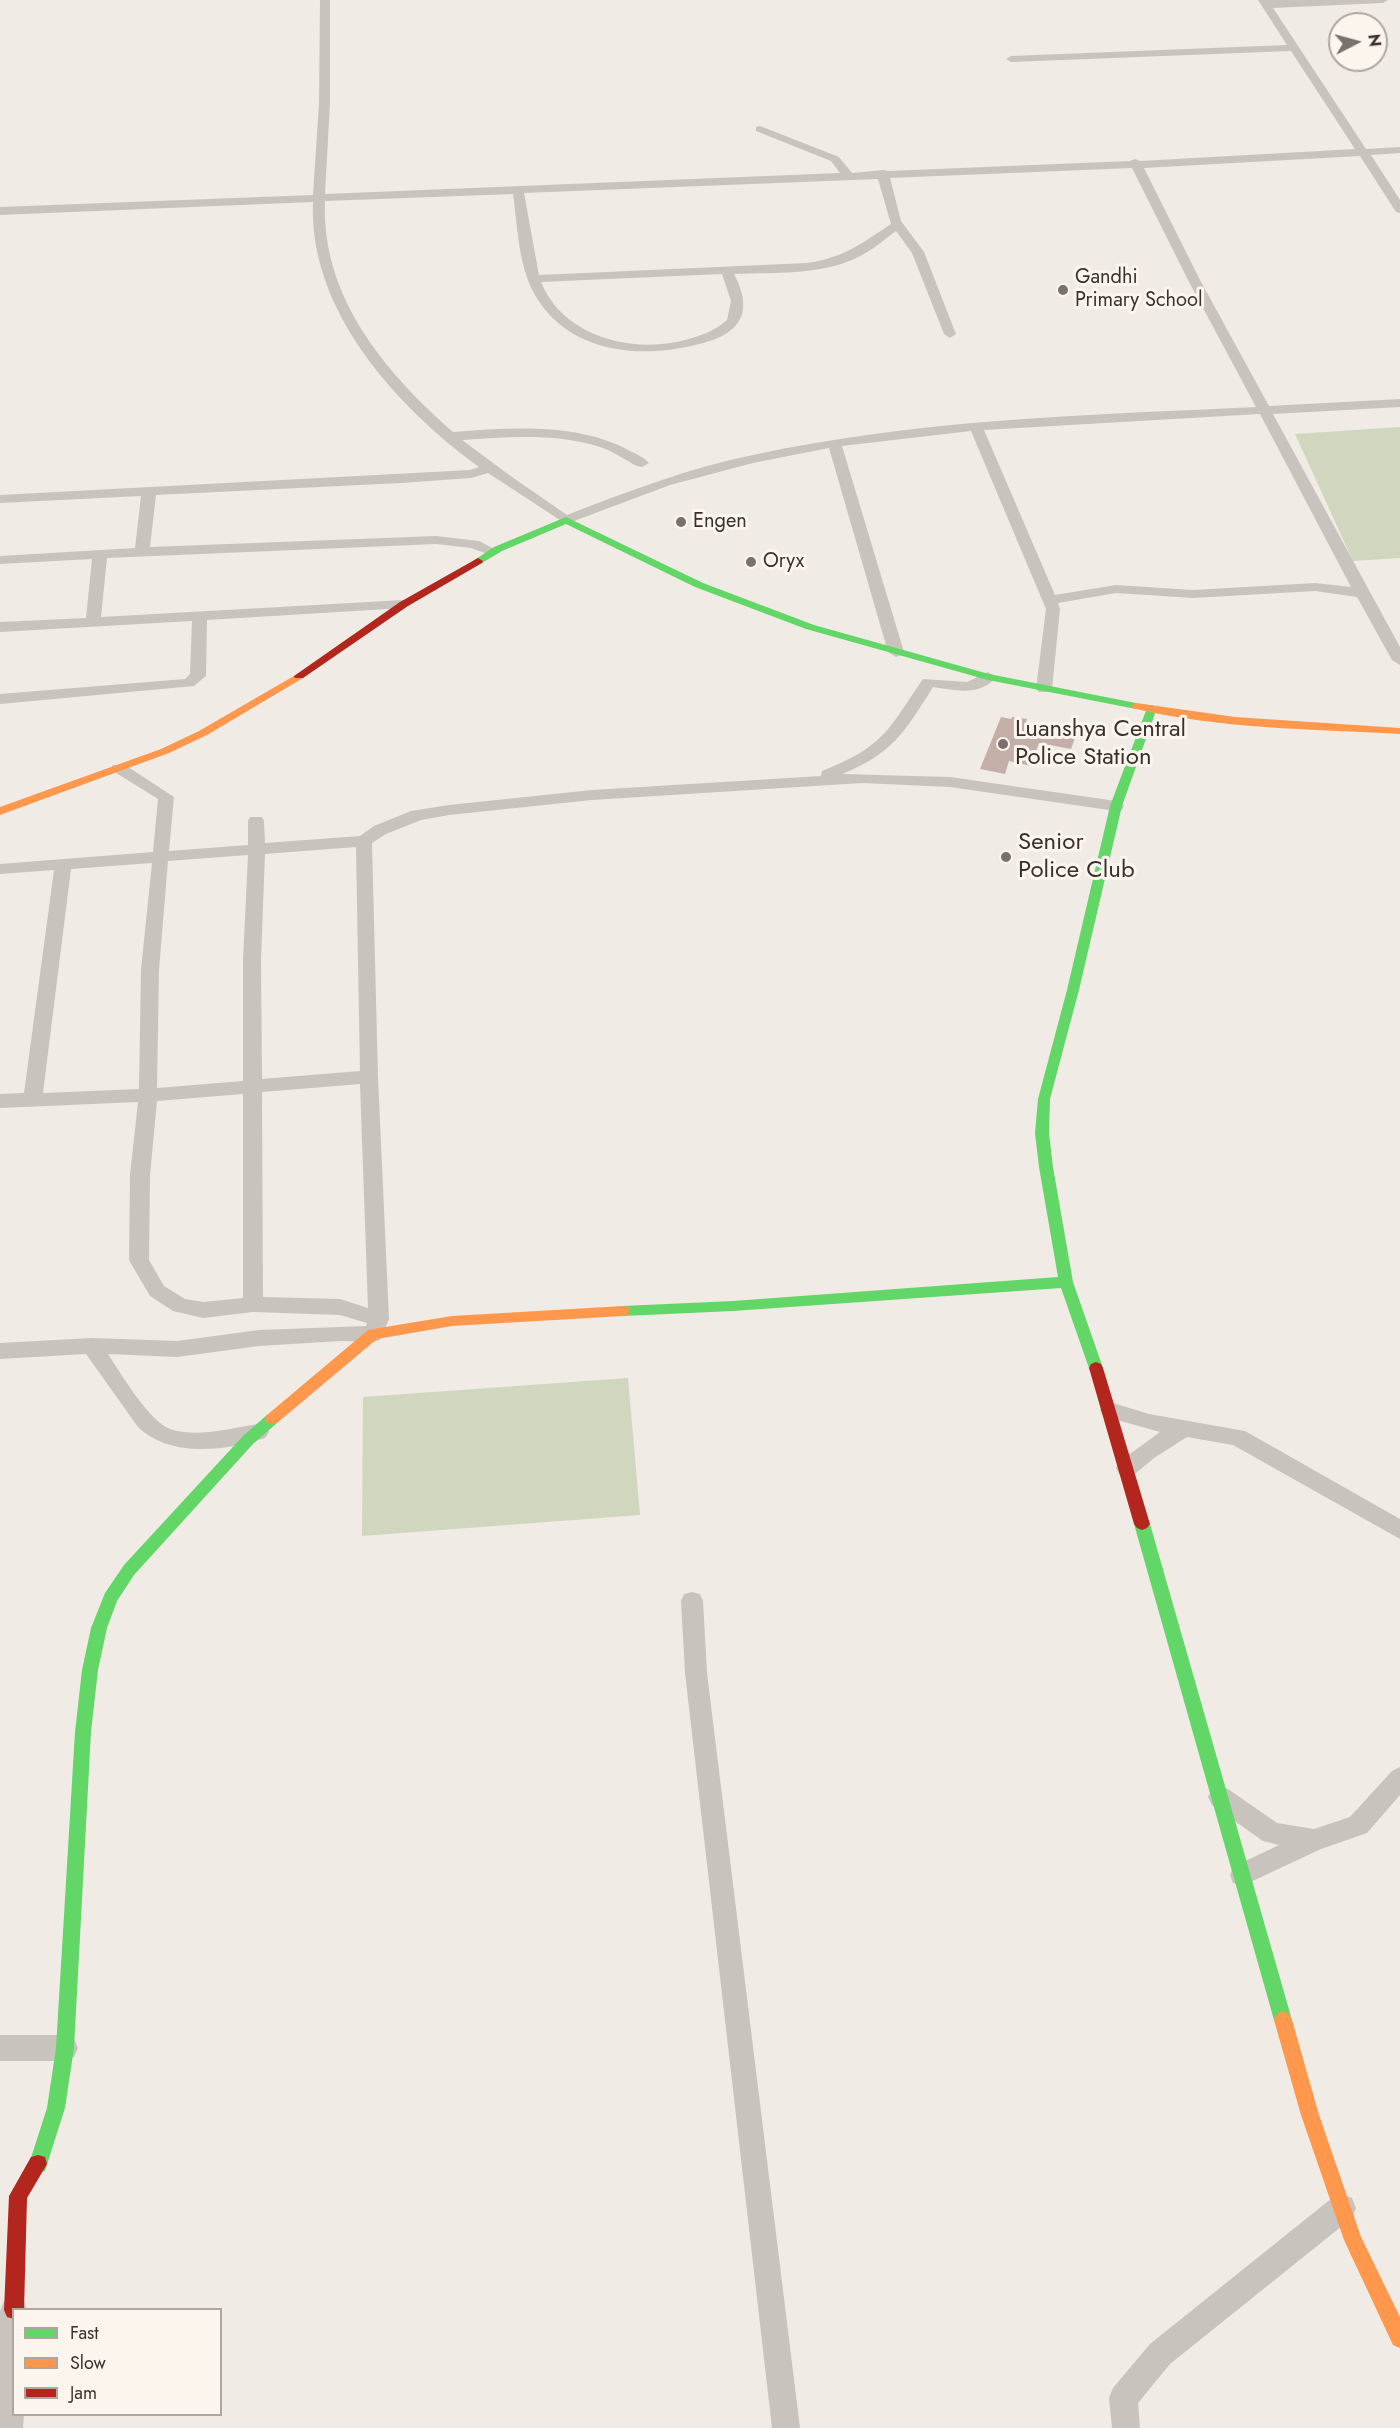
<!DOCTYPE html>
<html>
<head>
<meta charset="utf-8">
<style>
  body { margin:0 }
  #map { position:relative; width:1400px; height:2428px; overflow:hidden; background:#f0ebe5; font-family:Jost,sans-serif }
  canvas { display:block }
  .legend { position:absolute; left:12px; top:2308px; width:210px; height:108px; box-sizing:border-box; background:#fbf5ee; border:2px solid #aea6a0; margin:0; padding:8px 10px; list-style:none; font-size:18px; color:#3b302b }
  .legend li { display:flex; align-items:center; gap:12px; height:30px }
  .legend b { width:30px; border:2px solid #aea6a0 }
  .north { position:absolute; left:1328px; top:12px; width:60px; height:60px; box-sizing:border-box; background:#fbf5ee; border:2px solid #aea6a0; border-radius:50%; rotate:84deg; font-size:16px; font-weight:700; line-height:24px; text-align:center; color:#3b302b }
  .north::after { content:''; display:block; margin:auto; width:21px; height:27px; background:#7a716c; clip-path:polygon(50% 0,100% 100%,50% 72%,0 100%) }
</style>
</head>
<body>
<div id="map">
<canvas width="1400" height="2428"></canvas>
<ul class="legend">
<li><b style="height:8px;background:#63d668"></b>Fast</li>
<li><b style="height:8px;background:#ff974d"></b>Slow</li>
<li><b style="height:8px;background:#b3261e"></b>Jam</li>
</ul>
<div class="north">N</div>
</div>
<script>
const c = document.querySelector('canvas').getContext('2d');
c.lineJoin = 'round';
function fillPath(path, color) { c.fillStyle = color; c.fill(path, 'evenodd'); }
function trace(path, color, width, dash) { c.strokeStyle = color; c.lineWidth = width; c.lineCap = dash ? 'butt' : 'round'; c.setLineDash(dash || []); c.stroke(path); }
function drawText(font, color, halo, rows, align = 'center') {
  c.font = font + ' Jost,sans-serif'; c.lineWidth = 6; c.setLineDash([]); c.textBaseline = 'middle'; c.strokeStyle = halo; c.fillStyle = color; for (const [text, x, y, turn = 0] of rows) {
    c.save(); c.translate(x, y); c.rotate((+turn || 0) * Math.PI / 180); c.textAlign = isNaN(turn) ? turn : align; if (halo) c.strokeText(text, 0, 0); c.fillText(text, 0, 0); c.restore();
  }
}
fillPath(new Path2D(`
  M 1400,427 L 1400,558 L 1353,561 L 1295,434 Z
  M 628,1378 L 640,1515 L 362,1536 L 363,1397 Z`), '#d1d6bf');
fillPath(new Path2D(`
  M 1001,717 L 1011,719 L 1012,717 L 1027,719 L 1026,722 L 1077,732 L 1071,749 L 1039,743 L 1031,766 L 1009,761 L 1005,774 L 980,769 Z`), '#c3afa7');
fillPath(new Path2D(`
  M 320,0 L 330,0 L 330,103 L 325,194 L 840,173 L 831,161 L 756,131 L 756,127 L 760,126 L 839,157 L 852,173 L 883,170 L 888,171 L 1130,161 L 1135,159 L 1140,161 L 1355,149 L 1291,51 L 1011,62 L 1006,59 L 1011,56 L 1287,45 L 1258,0 L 1388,0 L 1383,3 L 1273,8 L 1366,149 L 1400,147 L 1400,153 L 1371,155 L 1400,200 L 1400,213 L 1396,212 L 1360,156 L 1144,168 L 1200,280 L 1269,406 L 1400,399 L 1400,407 L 1273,414 L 1400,647 L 1400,665 L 1392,660 L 1357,597 L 1315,591 L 1193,598 L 1116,593 L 1058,603 L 1060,609 L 1052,689 L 1049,692 L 1039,692 L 1036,689 L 1046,609 L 971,431 L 842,446 L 904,652 L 901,655 L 896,657 L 888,652 L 829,448 L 753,463 L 670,485 L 566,524 L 488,473 L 471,478 L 401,483 L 156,495 L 150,547 L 436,536 L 479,541 L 500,552 L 493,556 L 471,548 L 436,544 L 107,558 L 101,617 L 404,600 L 411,604 L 404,608 L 207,620 L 206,676 L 194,686 L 0,704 L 0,694 L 185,679 L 190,674 L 192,621 L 0,632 L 0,622 L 86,618 L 92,559 L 0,564 L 0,556 L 135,548 L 141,496 L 0,503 L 0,495 L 470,470 L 479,467 C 398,408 308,311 313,202 L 0,215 L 0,207 L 313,195 L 319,103 ZM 1132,168 L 1188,280 L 1256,407 C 1088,415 919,419 753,455 C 689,468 629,491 567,515 L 512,477 L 462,440 C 507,437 556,433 600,447 C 613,451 625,460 637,466 L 642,467 L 649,463 C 644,457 636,454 630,451 C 577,422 510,428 453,432 C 385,372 321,297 325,201 L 513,194 C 518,229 518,269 538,300 C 573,354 643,359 699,344 C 716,340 737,332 742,314 C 746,300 740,286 734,274 C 776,272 824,276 862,255 C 874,249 885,239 896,231 L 912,253 L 944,334 L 950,338 L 956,334 L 924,252 L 901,221 L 890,178 ZM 878,179 L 891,224 C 861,244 843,258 807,263 L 539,275 L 524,193 ZM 722,274 L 731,301 L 727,320 C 715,331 700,336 685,340 C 633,354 563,337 541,282 ZM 1260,414 L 1351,587 L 1315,583 L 1193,590 L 1116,585 L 1055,595 L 984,430 Z
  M 988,672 L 996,677 C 980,697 954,690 933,687 C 905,732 892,754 842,774 L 950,777 L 1116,801 L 1122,802 L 1124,806 L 1122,810 L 1116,811 L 950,787 L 862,783 L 592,800 L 449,815 L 421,820 L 386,834 L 372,843 L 378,1077 L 389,1319 L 380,1340 L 373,1342 L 341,1341 L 259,1346 L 177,1357 L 108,1354 C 122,1375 148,1420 170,1429 C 197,1438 231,1428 258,1424 L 265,1426 L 269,1432 L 265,1438 C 226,1451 170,1458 138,1427 L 86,1354 L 0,1359 L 0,1343 L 92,1338 L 177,1341 L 259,1330 L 366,1326 L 367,1323 L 340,1315 L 253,1312 L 203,1318 L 173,1311 L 150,1296 L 129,1260 L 130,1175 L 138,1102 L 0,1108 L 0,1094 L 24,1093 L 54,870 L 0,874 L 0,864 L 153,852 L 158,799 L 113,771 L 111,768 L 113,765 L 125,765 L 174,797 L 169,851 L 248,845 L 248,821 L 250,817 L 262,817 L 264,821 L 265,843 L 360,836 L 374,826 L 411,811 L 449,805 L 592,790 L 821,776 L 822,771 C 885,746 887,731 923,679 L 967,682 ZM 356,847 L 360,1071 L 262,1079 L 261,960 L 265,854 ZM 248,855 L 243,960 L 243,1081 L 157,1088 L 159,970 L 168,861 ZM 152,863 L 141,970 L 139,1089 L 43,1093 L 71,869 ZM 360,1084 L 368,1308 L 340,1299 L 263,1297 L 262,1092 ZM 243,1094 L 243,1298 L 203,1302 L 185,1299 L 164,1286 L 149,1260 L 150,1175 L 157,1101 Z
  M 1110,1402 L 1149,1414 L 1245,1431 L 1400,1519 L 1400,1539 L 1233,1445 L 1187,1437 L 1154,1458 L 1135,1474 L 1127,1477 L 1119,1474 L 1116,1468 L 1119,1462 L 1160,1432 L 1103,1416 L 1100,1410 L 1103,1404 Z
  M 692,1592 L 700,1594 L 703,1601 L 707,1673 L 800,2428 L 772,2428 L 685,1673 L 681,1601 L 684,1594 Z
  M 1400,1767 L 1400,1795 L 1367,1833 L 1321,1849 L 1242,1886 L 1233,1883 L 1230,1875 L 1233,1867 L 1279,1845 L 1263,1841 L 1212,1805 L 1208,1797 L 1212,1789 L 1220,1786 L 1228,1789 L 1277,1823 L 1314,1829 L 1350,1817 L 1392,1771 Z
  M 0,2035 L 65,2035 L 74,2039 L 78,2048 L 74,2057 L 65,2061 L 0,2061 Z
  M 1342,2194 L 1352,2198 L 1356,2208 L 1352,2218 L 1170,2364 L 1138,2403 L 1140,2428 L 1112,2428 L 1109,2398 L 1113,2388 L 1150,2344 L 1332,2198 Z
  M 14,2297 L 24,2301 L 27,2310 L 14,2310 L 14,2414 L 24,2414 L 23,2428 L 0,2428 L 0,2311 L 4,2301 Z`), '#c9c3be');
fillPath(new Path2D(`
  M 566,517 L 703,583 L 814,625 L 989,674 L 1136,703 L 1141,706 L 1136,709 L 988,680 L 806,629 L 695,587 L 566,524 L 502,551 L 482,563 L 478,564 L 473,561 L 494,547 Z
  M 1152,705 L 1157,708 L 1122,806 L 1079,990 L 1050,1099 L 1049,1133 L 1053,1167 L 1073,1282 L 1103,1368 L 1101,1372 L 1091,1372 L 1089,1368 L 1061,1288 L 733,1311 L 623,1316 L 618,1315 L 616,1311 L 618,1307 L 623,1306 L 733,1301 L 1058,1277 L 1039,1167 L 1035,1133 L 1038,1099 L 1067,990 L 1110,806 L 1147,708 Z
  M 272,1413 L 277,1415 L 279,1419 L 277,1423 L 253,1444 L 134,1575 L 117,1601 L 107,1628 L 98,1670 L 91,1732 L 74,2048 L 65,2108 L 45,2171 L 38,2173 L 31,2171 L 29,2164 L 47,2108 L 56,2048 L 75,1732 L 82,1670 L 91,1628 L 105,1593 L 124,1565 L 243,1436 L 267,1415 Z
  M 1142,1518 L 1147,1520 L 1150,1524 L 1292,2020 L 1289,2026 L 1283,2029 L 1277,2026 L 1274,2020 L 1134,1524 L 1137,1520 Z`), '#63d668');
fillPath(new Path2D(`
  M 299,673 L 303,674 L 303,678 L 207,735 L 169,753 L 0,815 L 0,807 L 161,749 L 199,731 Z
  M 1136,703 L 1235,717 L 1400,728 L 1400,734 C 1311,729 1219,729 1132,708 L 1131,706 Z
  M 623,1306 L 628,1307 L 630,1311 L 628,1315 L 623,1316 L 452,1326 L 377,1339 L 277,1423 L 267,1423 L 265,1419 L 267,1415 L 368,1330 L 373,1329 L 452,1316 Z
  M 1283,2011 L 1289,2014 L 1292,2020 L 1319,2115 L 1361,2237 L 1400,2317 L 1400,2348 L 1393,2345 L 1344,2240 L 1301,2115 L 1274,2020 L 1277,2014 Z`), '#ff974d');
fillPath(new Path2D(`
  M 478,558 L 483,561 L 482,563 L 408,606 L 303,678 L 295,678 L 294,676 L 400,602 Z
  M 1096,1362 L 1101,1364 L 1103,1368 L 1150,1524 L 1147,1528 L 1142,1530 L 1137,1528 L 1134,1524 L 1089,1368 L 1091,1364 Z
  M 38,2155 L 45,2157 L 47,2164 L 27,2198 L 24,2310 L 14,2310 L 14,2319 L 7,2317 L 4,2310 L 9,2196 L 31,2157 Z`), '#b3261e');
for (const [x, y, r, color] of [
  [1063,290,6,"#7a716c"],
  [681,522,6,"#7a716c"],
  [751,562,6,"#7a716c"],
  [1003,744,6,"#7a716c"],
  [1006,857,6,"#7a716c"]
]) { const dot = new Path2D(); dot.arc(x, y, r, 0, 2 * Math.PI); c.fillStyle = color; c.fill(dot); trace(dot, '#fbf5ee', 2); }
drawText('20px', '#3b302b', '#fbf5ee', [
  ["Gandhi",1075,278],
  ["Primary School",1075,301],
  ["Engen",693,522],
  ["Oryx",763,562]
], 'left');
drawText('24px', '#3b302b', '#fbf5ee', [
  ["Luanshya Central",1015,730],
  ["Police Station",1015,758],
  ["Senior",1018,843],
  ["Police Club",1018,871]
], 'left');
</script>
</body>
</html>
